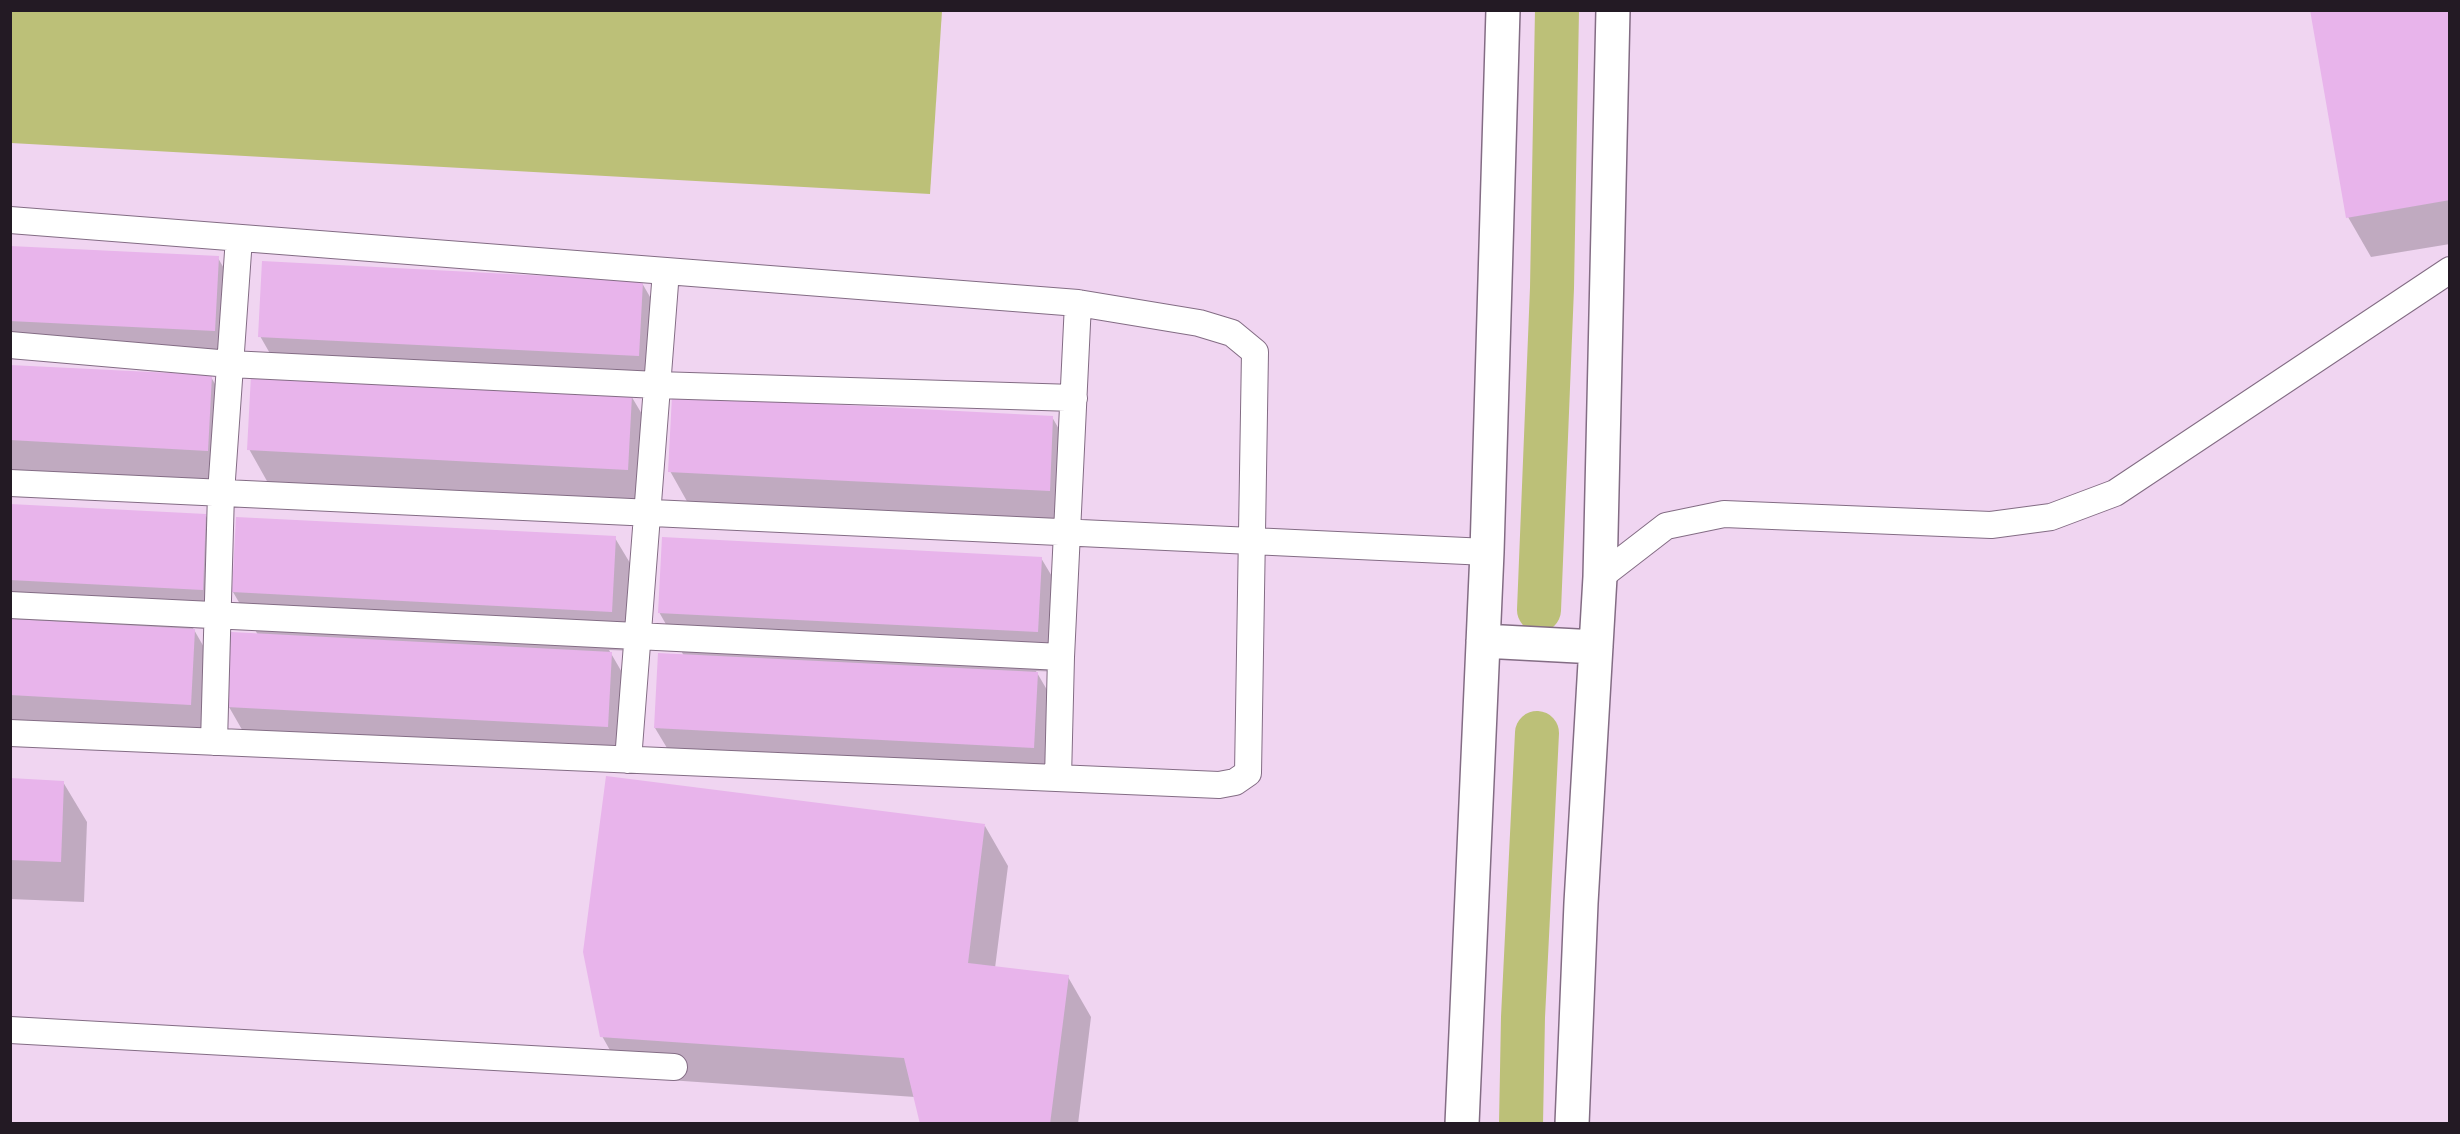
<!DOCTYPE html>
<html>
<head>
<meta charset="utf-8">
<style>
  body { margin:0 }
  #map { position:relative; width:2460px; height:1134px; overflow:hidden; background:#f0d5f1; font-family:"PT Sans Narrow",sans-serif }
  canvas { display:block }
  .frame { position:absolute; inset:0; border:12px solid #231a24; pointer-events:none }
</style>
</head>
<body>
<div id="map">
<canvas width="2460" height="1134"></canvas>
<div class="frame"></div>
</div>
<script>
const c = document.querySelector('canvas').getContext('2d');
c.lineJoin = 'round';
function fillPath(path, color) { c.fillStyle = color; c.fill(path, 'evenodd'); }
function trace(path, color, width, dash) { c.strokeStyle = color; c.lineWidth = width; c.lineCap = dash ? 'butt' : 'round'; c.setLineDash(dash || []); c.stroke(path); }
fillPath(new Path2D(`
  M 10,11 L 942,11 L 930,194 L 11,143 Z`), '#bcc078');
fillPath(new Path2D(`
  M 2450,10 L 2450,244 L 2371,257 L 2348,217 Z
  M 10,247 L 218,258 L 241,298 L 238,371 L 10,359 Z
  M 642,283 L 665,323 L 661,396 L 630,394 L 655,436 L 651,509 L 272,490 L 249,449 L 284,378 L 260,336 Z
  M 10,367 L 211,377 L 234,417 L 231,490 L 10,479 Z
  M 1052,417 L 1075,457 L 1072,531 L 693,512 L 670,471 Z
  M 10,505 L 206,516 L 229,556 L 225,630 L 193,628 L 217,670 L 214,744 L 10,734 Z
  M 615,538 L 639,578 L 635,651 L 609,650 L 634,693 L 630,766 L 252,747 L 229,707 L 258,635 L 233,592 Z
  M 1041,558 L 1065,598 L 1061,672 L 1036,671 L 1061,714 L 1057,787 L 679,768 L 655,728 L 684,656 L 659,612 Z
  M 10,780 L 63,782 L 87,822 L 84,902 L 10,899 Z
  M 985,826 L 1008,866 L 995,968 L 1068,977 L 1091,1017 L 1078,1124 L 921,1124 L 915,1097 L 625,1077 L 602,1036 Z`), '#0003');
trace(new Path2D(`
  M 1539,610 L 1552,288 L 1557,10
  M 1521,1124 L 1523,1017 L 1537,733`), '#bcc078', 44);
fillPath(new Path2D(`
  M 2310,10 L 2450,10 L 2450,200 L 2346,218 Z
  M 10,246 L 219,256 L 215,331 L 10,321 Z
  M 262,261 L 643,281 L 639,356 L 258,337 Z
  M 10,365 L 212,375 L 208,451 L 10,440 Z
  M 251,375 L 632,395 L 628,470 L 247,450 Z
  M 672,396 L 1053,416 L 1050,491 L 668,472 Z
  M 10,504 L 206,514 L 203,590 L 10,580 Z
  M 236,517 L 616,536 L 612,612 L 232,592 Z
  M 662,537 L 1042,557 L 1038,632 L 658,613 Z
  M 10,619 L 195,629 L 191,705 L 10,695 Z
  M 231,632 L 612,652 L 608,727 L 227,707 Z
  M 658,653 L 1038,672 L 1034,748 L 654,728 Z
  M 606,776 L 985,824 L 968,963 L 1069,975 L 1050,1124 L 920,1124 L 904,1058 L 600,1037 L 583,952 Z
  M 10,778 L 64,781 L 61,862 L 10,860 Z`), '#e8b4eb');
const service = new Path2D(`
  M 10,220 L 1078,303 L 1199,323 L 1232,333 L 1255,352 L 1248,773 L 1235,782 L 1219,785 L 10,733
  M 10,345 L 230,364 L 657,385 L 1074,398
  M 10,483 L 1487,552
  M 1600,577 L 1666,526 L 1724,514 L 1991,525 L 2051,517 L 2115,493 L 2450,270
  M 10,605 L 1061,657 L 1078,303
  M 214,742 L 221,493 L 239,238
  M 628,760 L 666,271
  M 1058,778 L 1061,657
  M 10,1030 L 674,1067`);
const minor = new Path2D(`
  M 1483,641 L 1596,647
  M 1462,1124 L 1487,552 L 1503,10
  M 1572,1124 L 1581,903 L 1600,577 L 1613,10`);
trace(service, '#836c84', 28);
trace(minor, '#836c84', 36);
trace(service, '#fff', 26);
trace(minor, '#fff', 33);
</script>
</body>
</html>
